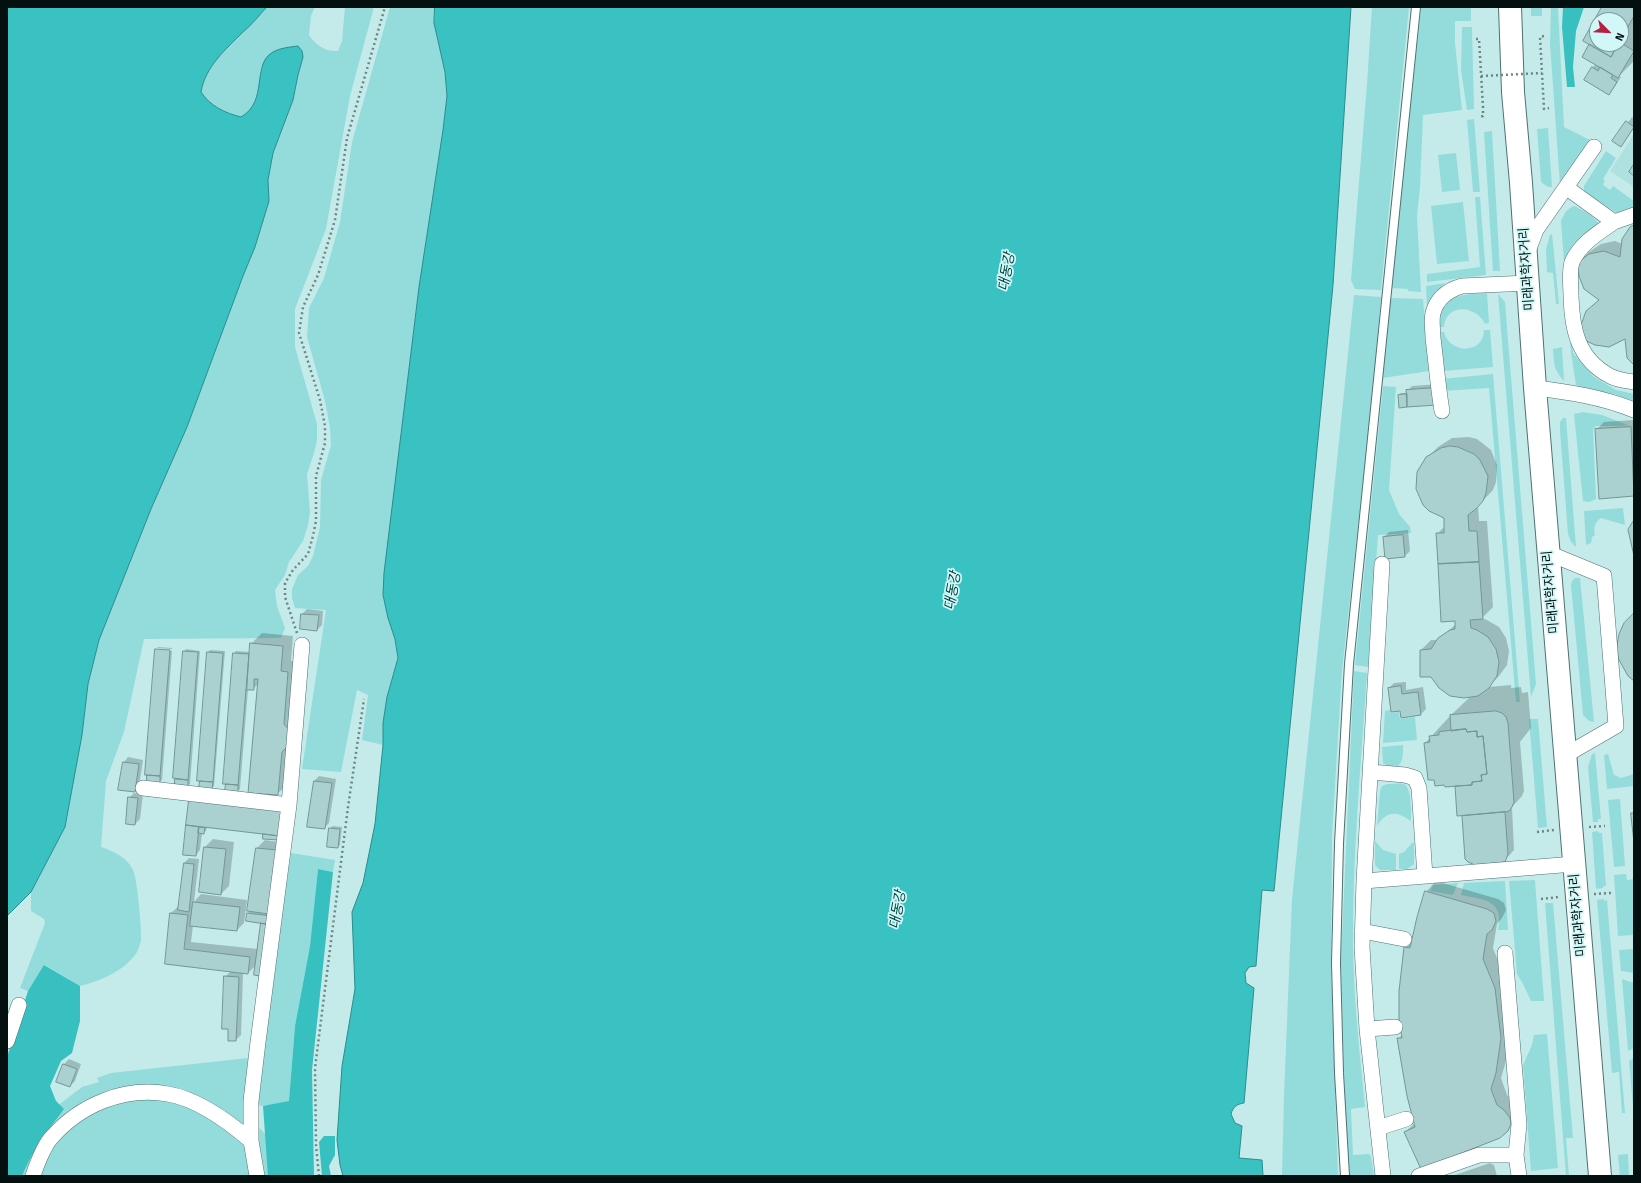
<!DOCTYPE html>
<html>
<head>
<meta charset="utf-8">
<style>
  body { margin:0 }
  #map { position:relative; width:1641px; height:1183px; overflow:hidden; background:#c4ebea; font-family:"Fira Sans",sans-serif }
  canvas { display:block }
  .frame { position:absolute; inset:0; border:8px solid #041010; pointer-events:none }
  .north { position:absolute; left:1589px; top:12px; width:40px; height:40px; box-sizing:border-box; background:#d1f8f7; border:1px solid #7f9b9b; border-radius:50%; rotate:114deg; font-size:11px; font-weight:700; line-height:16px; text-align:center; color:#041010 }
  .north::after { content:''; display:block; margin:auto; width:14px; height:18px; background:#b42243; clip-path:polygon(50% 0,100% 100%,50% 72%,0 100%) }
</style>
</head>
<body>
<div id="map">
<canvas width="1641" height="1183"></canvas>
<div class="frame"></div>
<div class="north">N</div>
</div>
<script>
const c = document.querySelector('canvas').getContext('2d');
c.lineJoin = 'round';
function fillPath(path, color) { c.fillStyle = color; c.fill(path, 'evenodd'); }
function trace(path, color, width, dash) { c.strokeStyle = color; c.lineWidth = width; c.lineCap = dash ? 'butt' : 'round'; c.setLineDash(dash || []); c.stroke(path); }
function drawText(font, color, halo, rows, align = 'center') {
  c.font = font + ' "Fira Sans","Noto Sans KR",sans-serif'; c.lineWidth = 3.5; c.setLineDash([]); c.textBaseline = 'middle'; c.strokeStyle = halo; c.fillStyle = color; for (const [text, x, y, turn = 0] of rows) {
    c.save(); c.translate(x, y); c.rotate((+turn || 0) * Math.PI / 180); c.textAlign = isNaN(turn) ? turn : align; if (halo) c.strokeText(text, 0, 0); c.fillText(text, 0, 0); c.restore();
  }
}
fillPath(new Path2D(`
  M 1634,134 L 1634,187 L 1610,171 Z`), '#afe1e0');
fillPath(new Path2D(`
  M 267,7 L 315,7 L 311,16 L 309,35 C 316,45 325,52 338,51 L 342,41 L 345,7 L 374,7 L 350,96 L 326,229 L 295,309 L 295,347 L 317,424 L 317,440 L 314,453 L 307,474 L 310,512 L 308,525 L 303,541 L 289,562 L 285,575 L 275,590 L 277,606 L 285,628 L 281,638 L 144,639 L 124,732 L 106,781 L 101,847 C 113,851 127,857 133,870 C 137,876 142,931 141,940 C 140,943 139,949 137,952 C 125,971 100,981 80,986 L 45,965 L 28,991 L 20,988 L 45,923 L 44,919 L 31,911 L 31,892 L 65,827 L 82,735 L 88,684 L 99,640 L 151,509 L 187,427 L 243,276 L 255,247 L 268,201 L 268,180 L 273,153 L 293,100 L 298,75 L 303,57 L 261,67 C 259,86 259,106 241,117 C 225,113 210,106 201,92 C 205,67 226,50 243,32 C 252,25 259,15 267,7 Z
  M 390,7 L 435,7 L 434,23 L 445,72 L 447,96 L 443,130 L 419,287 L 402,427 L 388,618 L 395,639 L 398,658 L 387,697 L 383,723 L 383,745 L 362,740 L 368,695 L 357,690 L 341,772 L 302,769 L 326,610 L 295,608 L 292,598 L 292,589 L 298,575 L 308,566 L 313,556 L 320,527 L 321,480 L 331,445 L 330,428 L 325,401 L 307,337 L 309,308 L 324,278 L 340,222 L 352,142 Z
  M 1372,7 L 1409,7 L 1381,290 L 1355,289 L 1351,280 L 1367,84 Z
  M 1421,7 L 1471,7 L 1471,21 L 1455,21 L 1455,43 L 1462,110 L 1423,115 L 1420,187 L 1417,216 L 1421,292 L 1408,291 L 1408,289 L 1391,288 Z
  M 1531,7 L 1542,7 L 1542,16 L 1531,16 Z
  M 1551,7 L 1558,7 L 1564,127 L 1590,140 L 1560,185 L 1550,43 Z
  M 1462,27 L 1472,27 L 1474,109 L 1467,110 L 1461,70 Z
  M 1474,119 L 1480,192 L 1473,192 L 1467,120 Z
  M 1548,128 L 1552,187 L 1548,187 L 1541,182 L 1537,129 Z
  M 1492,131 L 1500,271 L 1493,271 L 1484,132 Z
  M 1606,151 L 1616,158 L 1603,179 L 1605,181 L 1603,185 L 1610,190 L 1613,186 L 1634,201 L 1634,212 L 1620,215 L 1584,192 L 1584,186 Z
  M 1456,153 L 1460,190 L 1442,192 L 1438,155 Z
  M 1475,197 L 1480,197 L 1486,275 L 1427,282 L 1427,274 L 1480,267 Z
  M 1463,202 L 1469,261 L 1437,264 L 1431,206 Z
  M 1574,206 C 1583,210 1594,216 1599,224 L 1583,240 L 1567,302 L 1561,221 C 1564,214 1566,209 1574,206 Z
  M 1552,234 L 1559,304 L 1556,304 L 1553,273 L 1547,272 L 1546,249 L 1550,235 Z
  M 1446,283 L 1432,296 L 1427,306 L 1426,286 Z
  M 1487,293 L 1489,323 L 1485,324 C 1476,305 1446,303 1444,327 L 1440,327 C 1438,295 1462,294 1487,293 Z
  M 1498,294 L 1505,302 L 1508,340 L 1536,684 L 1531,697 Z
  M 1354,295 L 1381,297 L 1371,412 L 1342,670 L 1332,836 L 1331,968 L 1338,1176 L 1282,1176 L 1284,1095 L 1292,899 Z
  M 1390,298 L 1423,299 L 1429,371 L 1383,378 Z
  M 1568,316 L 1573,353 L 1594,377 L 1616,390 L 1634,394 L 1634,401 L 1614,394 L 1580,387 L 1576,385 L 1571,353 Z
  M 1484,330 L 1490,330 L 1493,367 L 1443,371 L 1440,332 L 1444,332 C 1450,355 1484,354 1484,330 Z
  M 1562,347 L 1564,381 C 1554,370 1554,364 1553,349 Z
  M 1493,374 L 1520,702 L 1516,702 L 1489,388 L 1443,391 L 1442,379 Z
  M 1383,386 L 1396,387 L 1389,490 L 1399,514 L 1410,527 L 1411,533 L 1378,535 L 1368,667 L 1355,665 Z
  M 1583,412 L 1602,415 L 1628,425 L 1621,426 L 1596,426 L 1593,429 L 1596,499 L 1589,502 L 1583,501 L 1574,414 Z
  M 1563,418 L 1566,418 L 1576,547 L 1571,542 L 1568,534 L 1560,431 L 1560,422 Z
  M 1623,508 L 1625,525 L 1601,518 C 1595,522 1593,528 1595,535 L 1592,537 L 1591,543 L 1586,545 L 1584,511 Z
  M 1575,578 L 1580,578 L 1594,722 L 1589,721 L 1583,715 L 1571,585 L 1572,581 Z
  M 1354,671 L 1367,673 C 1361,765 1352,858 1353,950 C 1354,1003 1360,1055 1365,1107 L 1351,1109 L 1353,1155 L 1369,1154 L 1371,1157 L 1374,1176 L 1348,1176 L 1345,1109 L 1341,959 Z
  M 1390,710 L 1390,713 L 1399,712 L 1400,719 L 1415,717 L 1417,740 L 1383,743 L 1385,711 Z
  M 1529,719 L 1538,719 L 1547,827 L 1538,828 Z
  M 1403,745 C 1404,760 1400,775 1383,763 L 1382,747 Z
  M 1595,753 L 1601,819 L 1598,819 L 1598,822 L 1593,822 L 1588,767 L 1592,754 Z
  M 1608,754 L 1614,775 L 1621,778 L 1634,774 L 1634,786 L 1607,789 L 1604,755 Z
  M 1387,784 C 1392,784 1399,783 1404,784 C 1412,788 1411,813 1411,821 C 1397,811 1387,810 1377,826 L 1380,791 L 1382,786 Z
  M 1620,799 L 1625,866 L 1614,867 L 1608,800 Z
  M 1598,831 L 1599,833 L 1602,833 L 1606,886 L 1603,886 L 1603,888 L 1596,889 L 1592,832 Z
  M 1375,841 L 1383,850 L 1396,854 L 1396,870 L 1380,870 L 1375,865 Z
  M 1412,843 L 1414,843 L 1414,864 L 1407,869 L 1399,869 L 1399,854 L 1404,852 Z
  M 291,853 L 335,860 L 333,872 L 318,869 L 310,946 L 295,1026 L 289,1102 L 263,1106 L 258,1105 L 260,1088 L 276,959 Z
  M 1626,874 L 1627,880 L 1634,879 L 1634,935 L 1618,936 L 1614,875 Z
  M 1535,880 L 1544,1001 L 1531,1001 L 1523,984 L 1517,974 L 1509,881 Z
  M 1505,881 L 1508,930 L 1498,930 C 1504,900 1485,900 1461,895 L 1464,883 Z
  M 1458,883 L 1453,895 L 1430,891 L 1433,885 Z
  M 1604,899 L 1604,901 L 1607,900 L 1625,1113 L 1622,1113 L 1619,1072 L 1612,1073 L 1597,900 Z
  M 1545,903 L 1553,903 L 1573,1138 L 1566,1138 L 1569,1176 L 1566,1176 Z
  M 1634,949 L 1634,973 L 1621,971 L 1619,950 Z
  M 1622,979 L 1634,983 L 1634,1048 L 1628,1051 Z
  M 1547,1034 L 1558,1168 L 1531,1171 L 1523,1065 L 1532,1045 L 1534,1035 Z
  M 248,1058 L 243,1111 L 282,1151 L 286,1176 L 8,1176 L 39,1120 L 82,1087 L 99,1082 L 97,1078 L 111,1073 Z
  M 1634,1058 L 1634,1107 L 1633,1107 L 1629,1061 Z
  M 1628,1154 L 1629,1176 L 1620,1176 L 1618,1155 Z`), '#93dcdb');
fillPath(new Path2D(`
  M 1563,7 L 1584,7 L 1576,31 L 1573,67 L 1575,87 L 1567,87 L 1562,27 Z
  M 318,869 L 333,872 L 312,1070 L 314,1176 L 268,1176 L 263,1106 L 289,1101 L 295,1026 L 310,946 Z
  M 44,965 L 80,986 L 80,1021 L 72,1053 L 61,1061 L 50,1086 L 56,1101 L 64,1109 C 48,1130 32,1151 22,1176 L 7,1176 L 7,1057 L 28,991 Z
  M 324,1136 L 335,1136 L 335,1155 L 329,1166 L 331,1176 L 322,1176 L 319,1142 Z`), '#38bfbf');
const water = new Path2D(`
  M 7,7 L 267,7 C 259,15 252,25 243,32 C 226,49 205,67 201,92 C 210,106 225,113 241,117 C 269,101 251,64 273,52 C 280,48 290,47 298,46 L 302,51 L 303,57 L 298,75 L 293,100 L 273,153 L 268,180 L 269,201 L 255,247 L 243,276 L 187,427 L 151,509 L 99,640 L 88,684 L 82,735 L 65,827 L 31,892 L 7,916 Z
  M 435,7 L 1351,7 L 1333,285 L 1274,891 L 1262,890 L 1256,966 L 1249,967 L 1245,973 L 1246,983 L 1254,988 L 1244,1103 C 1237,1104 1233,1107 1231,1114 L 1235,1123 L 1242,1126 L 1239,1158 L 1262,1160 L 1263,1176 L 343,1176 L 340,1165 L 337,1140 L 342,1066 L 355,989 L 352,912 L 363,883 L 375,824 L 383,745 L 383,723 L 387,697 L 398,658 L 395,639 L 388,618 L 383,595 L 384,573 L 419,287 L 443,130 L 447,96 L 445,72 L 434,23 Z`);
fillPath(water, '#3ac1c1');
trace(water, '#2a8c8c', 1);
fillPath(new Path2D(`
  M 1603,7 L 1634,7 L 1634,61 L 1619,76 L 1621,77 L 1614,88 L 1609,93 L 1592,68 L 1596,64 L 1590,44 L 1584,40 ZM 1597,20 L 1621,20 L 1621,44 L 1597,44 Z
  M 1632,117 L 1634,118 L 1634,128 L 1620,145 L 1614,141 Z
  M 1634,225 L 1634,363 L 1626,337 L 1587,312 L 1600,299 L 1578,263 L 1589,252 L 1601,244 L 1615,241 L 1622,244 Z
  M 1440,384 L 1400,407 L 1399,395 L 1401,393 L 1407,393 L 1407,391 L 1412,386 Z
  M 1634,420 L 1634,495 L 1600,498 L 1596,430 L 1604,422 Z
  M 1469,437 L 1477,439 L 1491,450 L 1497,465 L 1496,482 L 1493,490 L 1478,506 L 1479,521 L 1487,521 L 1493,607 L 1482,618 L 1487,620 L 1499,627 L 1506,638 L 1509,651 L 1507,665 L 1499,676 L 1488,687 L 1511,685 L 1511,688 L 1521,687 L 1522,693 L 1528,692 L 1531,728 L 1520,742 L 1524,791 L 1522,796 L 1512,807 L 1514,850 L 1504,861 L 1466,858 L 1463,815 L 1456,785 L 1425,743 L 1451,715 L 1471,696 L 1431,676 L 1421,650 L 1431,640 L 1438,640 L 1456,624 L 1437,534 L 1445,526 L 1445,517 L 1427,458 L 1438,447 L 1452,438 Z
  M 1408,530 L 1410,551 L 1405,556 L 1384,537 L 1389,532 Z
  M 307,609 L 323,611 L 322,625 L 317,630 L 302,614 Z
  M 262,633 L 293,636 L 291,661 L 298,662 L 288,784 L 277,794 L 258,684 L 253,689 L 248,689 L 240,789 L 238,791 L 234,653 L 236,651 L 251,652 L 251,644 Z
  M 158,647 L 172,648 L 172,649 L 157,648 Z
  M 186,649 L 200,651 L 190,784 L 187,786 L 176,785 L 184,652 Z
  M 156,650 L 172,651 L 162,780 L 159,782 Z
  M 210,650 L 225,651 L 214,786 L 212,788 L 201,780 L 208,652 Z
  M 1406,682 L 1406,690 L 1423,687 L 1426,709 L 1421,714 L 1401,710 L 1389,688 L 1394,683 Z
  M 128,757 L 143,760 L 139,786 L 134,791 L 124,762 Z
  M 319,776 L 336,779 L 329,823 L 324,828 L 314,781 Z
  M 134,793 L 143,794 L 140,819 L 135,824 L 129,798 Z
  M 189,824 L 265,833 L 207,827 L 206,831 L 202,833 L 200,850 L 196,855 L 187,826 Z
  M 333,826 L 342,827 L 340,845 L 337,847 L 328,846 L 330,828 Z
  M 213,839 L 234,842 L 229,886 L 221,894 L 205,847 Z
  M 265,840 L 285,843 L 257,964 L 248,973 L 243,972 L 241,1035 L 236,1040 L 229,1028 L 225,977 L 231,971 L 166,964 L 171,913 L 180,905 L 184,863 L 189,858 L 199,859 L 194,902 L 201,894 L 247,900 L 244,923 L 237,930 L 193,925 L 191,942 L 258,949 L 262,923 L 248,913 L 250,911 L 257,848 Z
  M 1436,881 L 1498,899 L 1504,903 L 1506,910 L 1502,918 L 1497,924 L 1493,948 L 1505,978 L 1511,1027 L 1506,1061 L 1501,1078 L 1507,1095 L 1514,1100 L 1512,1119 L 1509,1129 L 1500,1137 L 1405,1132 L 1415,1123 L 1398,1039 L 1403,1034 L 1405,948 L 1413,940 L 1426,892 Z
  M 69,1059 L 81,1064 L 75,1081 L 70,1086 L 64,1064 Z
  M 1490,1163 L 1494,1165 L 1497,1176 L 1452,1176 Z`), '#0003');
const building = new Path2D(`
  M 1602,7 L 1634,7 L 1634,16 L 1621,39 L 1621,20 L 1597,20 L 1597,44 L 1618,44 L 1611,57 L 1583,41 Z
  M 1621,43 L 1634,51 L 1618,78 L 1582,57 L 1589,44 L 1611,57 L 1618,44 Z
  M 1592,67 L 1598,71 L 1600,67 L 1613,75 L 1611,78 L 1617,82 L 1609,95 L 1584,80 Z
  M 1626,121 L 1634,127 L 1621,147 L 1612,141 Z
  M 1634,164 L 1634,176 L 1629,172 Z
  M 1634,225 L 1634,365 L 1627,358 L 1625,339 L 1609,347 L 1595,345 L 1582,339 L 1581,325 L 1586,311 L 1599,300 L 1584,289 L 1579,276 L 1577,263 L 1589,254 L 1604,251 L 1620,257 L 1622,239 L 1630,227 Z
  M 1435,388 L 1437,405 L 1407,407 L 1406,390 Z
  M 1407,394 L 1407,407 L 1399,408 L 1398,395 Z
  M 1631,427 L 1634,496 L 1599,499 L 1595,429 Z
  M 1450,446 L 1458,447 L 1474,454 L 1480,460 L 1488,476 L 1486,493 L 1483,501 L 1477,508 L 1468,515 L 1469,531 L 1477,531 L 1479,562 L 1438,564 L 1436,533 L 1444,533 L 1444,518 L 1429,511 L 1423,505 L 1416,489 L 1417,472 L 1426,457 L 1441,448 Z
  M 1634,520 L 1634,556 L 1628,530 Z
  M 1403,535 L 1405,557 L 1385,559 L 1383,537 Z
  M 1479,562 L 1483,619 L 1470,620 L 1471,628 L 1477,630 L 1488,637 L 1496,649 L 1499,662 L 1497,676 L 1489,688 L 1478,696 L 1464,698 L 1450,696 L 1439,688 L 1431,677 L 1420,677 L 1420,650 L 1431,649 L 1438,638 L 1450,630 L 1455,629 L 1455,621 L 1441,622 L 1438,564 Z
  M 1634,613 L 1634,681 L 1628,676 L 1618,658 L 1617,645 L 1619,634 L 1624,623 Z
  M 301,614 L 319,615 L 317,631 L 300,629 Z
  M 250,643 L 283,646 L 281,671 L 288,672 L 284,724 L 289,730 L 288,746 L 282,752 L 278,795 L 248,793 L 258,679 L 254,679 L 254,690 L 247,690 Z
  M 155,649 L 170,650 L 160,776 L 145,775 Z
  M 183,651 L 198,652 L 188,780 L 173,778 Z
  M 207,652 L 223,653 L 213,782 L 197,781 Z
  M 233,653 L 249,654 L 238,785 L 223,784 Z
  M 1401,686 L 1402,694 L 1418,692 L 1421,715 L 1401,718 L 1400,711 L 1391,712 L 1388,688 Z
  M 1496,711 L 1502,713 L 1506,717 L 1508,723 L 1514,802 L 1512,807 L 1509,811 L 1505,812 L 1457,816 L 1455,786 L 1472,785 L 1472,782 L 1482,781 L 1481,775 L 1487,774 L 1483,736 L 1477,737 L 1477,731 L 1467,732 L 1466,729 L 1451,731 L 1450,715 Z
  M 1466,729 L 1467,732 L 1477,731 L 1477,737 L 1483,736 L 1487,774 L 1481,775 L 1482,781 L 1472,782 L 1472,785 L 1445,787 L 1444,785 L 1435,786 L 1434,780 L 1428,780 L 1424,743 L 1430,742 L 1429,736 L 1439,735 L 1439,732 Z
  M 123,762 L 139,764 L 135,792 L 118,790 Z
  M 147,775 L 160,776 L 160,783 L 147,782 Z
  M 175,779 L 188,780 L 188,787 L 175,786 Z
  M 200,781 L 213,782 L 212,789 L 199,788 Z
  M 314,781 L 332,783 L 325,829 L 307,827 Z
  M 226,784 L 238,785 L 238,792 L 225,791 Z
  M 128,797 L 138,798 L 135,825 L 126,824 Z
  M 189,800 L 283,810 L 280,836 L 186,825 Z
  M 1505,812 L 1508,854 L 1505,862 L 1475,865 L 1468,862 L 1465,859 L 1462,816 Z
  M 1631,813 L 1634,813 L 1634,842 Z
  M 186,825 L 199,827 L 196,856 L 183,855 Z
  M 199,827 L 205,828 L 204,834 L 198,833 Z
  M 329,828 L 340,829 L 338,848 L 327,847 Z
  M 263,834 L 280,836 L 279,840 L 263,839 Z
  M 204,847 L 226,849 L 221,895 L 199,892 Z
  M 256,848 L 278,850 L 269,914 L 247,911 Z
  M 184,863 L 194,864 L 189,912 L 178,910 Z
  M 1425,891 L 1487,909 L 1494,913 L 1496,921 L 1492,930 L 1487,934 L 1483,959 L 1495,988 L 1501,1038 L 1496,1073 L 1491,1089 L 1497,1105 L 1504,1110 L 1510,1118 L 1511,1124 L 1508,1131 L 1500,1138 L 1421,1169 L 1404,1132 L 1415,1127 L 1407,1096 L 1397,1038 L 1402,1038 L 1399,1019 L 1399,991 L 1404,947 L 1410,948 L 1417,917 Z
  M 193,902 L 240,907 L 237,931 L 190,926 Z
  M 170,913 L 188,915 L 184,949 L 250,957 L 248,974 L 165,964 Z
  M 247,913 L 272,916 L 271,925 L 246,921 Z
  M 261,923 L 271,925 L 265,977 L 254,975 Z
  M 224,976 L 239,977 L 236,1041 L 228,1041 L 228,1029 L 222,1029 Z
  M 63,1064 L 77,1069 L 70,1087 L 56,1082 Z`);
fillPath(building, '#aad1d0');
trace(building, '#719695', 1);
const lane = new Path2D(`
  M 1345,1176 L 1339,1073 L 1336,963 L 1339,843 L 1349,664 L 1416,7`);
const street = new Path2D(`
  M 1567,188 L 1614,222 L 1634,215
  M 1614,222 C 1598,233 1580,244 1572,262 C 1569,272 1571,286 1571,296 C 1572,330 1578,359 1610,376 C 1617,380 1627,381 1634,382
  M 1528,251 L 1536,230 L 1594,147
  M 1535,388 C 1569,392 1602,397 1634,410
  M 1442,411 C 1438,387 1436,362 1433,338 C 1433,330 1431,320 1433,313 C 1437,298 1448,290 1462,286 L 1528,283
  M 1548,553 L 1604,576 L 1616,726 L 1564,756
  M 1382,564 L 1364,881 L 1362,947 L 1367,1029 L 1383,1176
  M 1371,772 L 1405,775 L 1415,778 L 1419,788 L 1425,876
  M 143,788 L 289,805
  M 1364,881 L 1574,864
  M 1362,931 L 1404,939
  M 1505,953 L 1519,1124 L 1516,1155 L 1519,1176
  M 1367,1029 L 1395,1027
  M 7,1041 L 19,1005
  M 1378,1128 L 1406,1119
  M 33,1176 C 36,1166 44,1146 51,1138 C 80,1105 124,1086 168,1094 C 197,1099 229,1122 251,1141
  M 257,1176 L 251,1141 L 251,1101 L 258,1042 L 289,805 L 302,645
  M 1419,1176 L 1479,1155 L 1516,1155`);
const primary = new Path2D(`
  M 1510,7 L 1513,92 L 1521,183 L 1535,388 L 1600,1176`);
trace(lane, '#4d7170', 10);
trace(street, '#4d7170', 16);
trace(primary, '#4d7170', 24);
trace(new Path2D(`
  M 1544,36 L 1540,37 L 1544,109 L 1549,108
  M 1476,39 L 1479,39 L 1483,107 L 1483,116 L 1479,117
  M 297,633 L 285,597 L 285,583 L 293,570 L 308,554 L 313,536 L 316,521 L 316,476 L 325,443 L 325,426 L 320,400 L 299,333 L 303,307 L 318,275 L 335,220 L 347,138 L 385,7
  M 1589,827 L 1605,826
  M 1537,832 L 1554,830
  M 1594,894 L 1611,893
  M 1541,899 L 1559,897
  M 319,1176 L 316,1145 L 315,1068 L 348,807 L 364,699`), '#6b8685', 2.5, [2, 3]);
trace(lane, '#fff', 8);
trace(street, '#fff', 15);
trace(primary, '#fff', 22);
trace(new Path2D(`
  M 1481,76 L 1542,73`), '#6b8685', 2.5, [2, 3]);
drawText('13px', '#041010', '#d1f8f7', [
  ["미래과학자거리",1527,269,-94],
  ["미래과학자거리",1551,592,-95],
  ["미래과학자거리",1578,915,-95]
]);
drawText('italic 14px', '#054343', '#d1f8f7', [
  ["대동강",1007,272,-80],
  ["대동강",953,591,-80],
  ["대동강",898,910,-80]
]);
</script>
</body>
</html>
